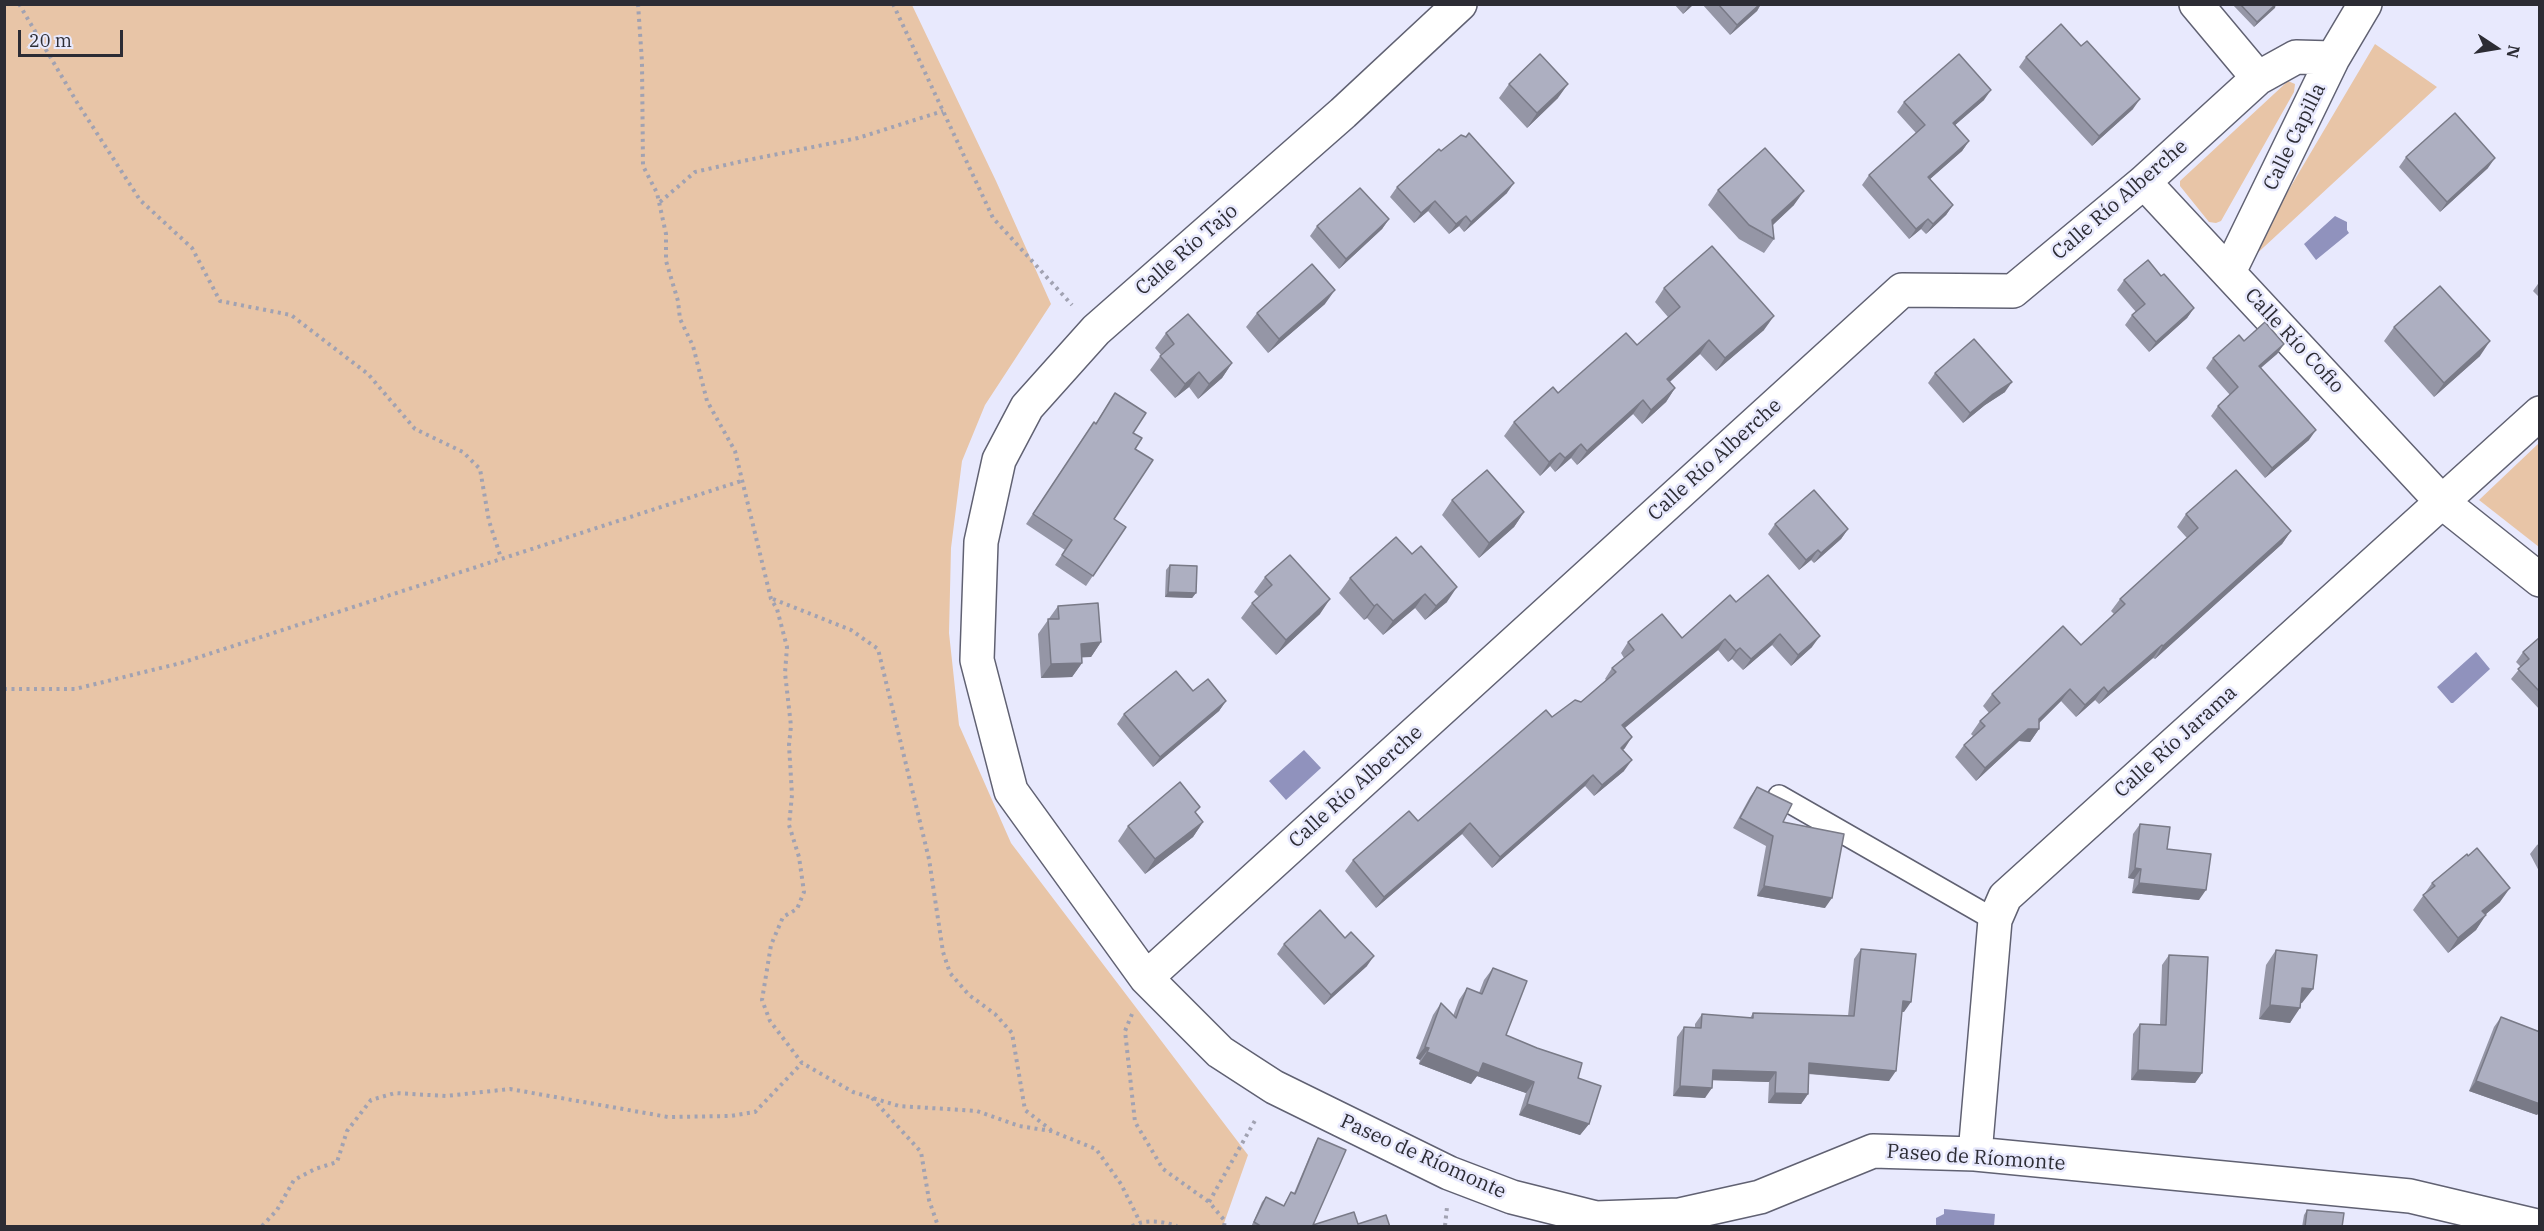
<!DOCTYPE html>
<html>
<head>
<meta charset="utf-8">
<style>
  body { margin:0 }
  #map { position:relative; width:2544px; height:1231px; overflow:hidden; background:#e8e9fd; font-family:"IBM Plex Serif",serif }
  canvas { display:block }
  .frame { position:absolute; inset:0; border:6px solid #2c2c34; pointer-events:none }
  .north { position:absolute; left:2466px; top:18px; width:60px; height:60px; -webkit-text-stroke:4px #e8e9fd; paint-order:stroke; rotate:102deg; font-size:16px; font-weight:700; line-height:24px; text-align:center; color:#2c2c34 }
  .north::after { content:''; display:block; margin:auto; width:21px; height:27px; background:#2c2c34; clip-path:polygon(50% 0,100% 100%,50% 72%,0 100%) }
  .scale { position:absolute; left:18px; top:30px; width:105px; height:27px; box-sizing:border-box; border:3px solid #2c2c34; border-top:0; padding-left:8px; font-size:18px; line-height:21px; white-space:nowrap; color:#2c2c34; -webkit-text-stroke:4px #e8e9fd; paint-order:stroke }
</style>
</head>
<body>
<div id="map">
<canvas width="2544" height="1231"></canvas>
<div class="frame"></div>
<div class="north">N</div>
<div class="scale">20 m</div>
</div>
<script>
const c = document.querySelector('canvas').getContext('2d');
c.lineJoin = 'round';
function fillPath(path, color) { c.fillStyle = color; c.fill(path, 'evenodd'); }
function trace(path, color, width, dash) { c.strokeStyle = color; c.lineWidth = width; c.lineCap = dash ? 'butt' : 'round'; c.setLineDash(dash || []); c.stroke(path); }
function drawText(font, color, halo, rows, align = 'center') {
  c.font = font + ' "IBM Plex Serif",serif'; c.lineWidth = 5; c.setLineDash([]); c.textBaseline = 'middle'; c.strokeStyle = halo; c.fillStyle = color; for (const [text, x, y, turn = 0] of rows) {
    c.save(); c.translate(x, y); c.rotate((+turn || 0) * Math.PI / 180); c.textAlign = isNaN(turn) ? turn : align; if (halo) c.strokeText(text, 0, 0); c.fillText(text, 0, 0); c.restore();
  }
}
fillPath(new Path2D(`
  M 5,4 L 912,5 L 996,181 L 1051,304 L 985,405 L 962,461 L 951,548 L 949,633 L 959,725 L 1011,843 L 1248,1155 L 1223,1226 L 5,1226 Z
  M 2375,44 L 2437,87 L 2251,259 L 2252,252 Z
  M 2288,81 L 2295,84 L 2294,92 L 2221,221 L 2216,223 L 2209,222 L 2180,186 L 2180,181 Z
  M 2539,443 L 2539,547 L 2479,500 Z`), '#e8c5a7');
fillPath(new Path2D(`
  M 2335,216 L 2347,222 L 2347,230 L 2349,233 L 2316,260 L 2304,244 Z
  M 2476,652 L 2490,669 L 2453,703 L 2451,703 L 2437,687 Z
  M 1304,750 L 1321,768 L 1286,800 L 1269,781 Z
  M 1944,1209 L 1995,1214 L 1994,1226 L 1936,1226 L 1936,1218 L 1944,1214 Z`), '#9092bd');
const lane = new Path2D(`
  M 1779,796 L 1995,920`);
const street = new Path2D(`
  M 1460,4 L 1343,113 L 1096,330 L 1027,407 L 999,460 L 981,542 L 977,660 L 1011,791 L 1146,978 L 1220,1052 L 1274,1087 L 1449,1173 L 1512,1197 L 1596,1218 L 1679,1215 L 1760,1197 L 1873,1151 L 1975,1154 L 2410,1196 L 2537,1226
  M 2196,4 L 2258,78
  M 2144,182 L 2442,502 L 2540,580
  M 2229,272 L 2333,58 L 2365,4
  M 1146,978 L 1902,290 L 2013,291 L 2144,182 L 2258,78 L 2296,57 L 2333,58
  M 1975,1154 L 1995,920 L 2005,897 L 2540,413`);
trace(lane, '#606172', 24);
trace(street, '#606172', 36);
trace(new Path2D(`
  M 19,4 L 78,104 L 140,200 L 192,248 L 220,301 L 291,315 L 368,374 L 415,429 L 463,452 L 480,469 L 489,521 L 501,558
  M 638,4 L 642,62 L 643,166 L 657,193 L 666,234 L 666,261 L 678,301 L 680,319 L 693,346 L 707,401 L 735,451 L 771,599 L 777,609 L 787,647 L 785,673 L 791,726 L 789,745 L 792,795 L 789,825 L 799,857 L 804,892 L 797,909 L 783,917 L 771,945 L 762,1000 L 770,1021 L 802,1063 L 853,1092 L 899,1106 L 977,1111 L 1019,1126 L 1051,1131 L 1096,1149 L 1121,1184 L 1140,1222
  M 893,4 L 993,218 L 1072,305
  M 660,202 L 695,172 L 743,161 L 858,138 L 943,111
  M 773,599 L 851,630 L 878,649 L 929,859 L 943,952 L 950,973 L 969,995 L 995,1014 L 1012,1033 L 1025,1110 L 1051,1130
  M 4,689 L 75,689 L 181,663 L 741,481
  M 1132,1014 L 1125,1031 L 1135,1122 L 1163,1169 L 1209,1202
  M 872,1098 L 921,1152 L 929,1200 L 938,1226
  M 262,1226 L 277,1210 L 294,1180 L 315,1169 L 337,1162 L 347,1131 L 371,1100 L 395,1093 L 446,1096 L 510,1089 L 668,1117 L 730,1116 L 755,1112 L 802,1063
  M 1132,1226 C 1146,1219 1162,1221 1177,1226
  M 1224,1226 L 1225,1221 L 1209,1202 L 1257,1117
  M 1445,1226 L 1447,1207`), '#a1a2b2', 4, [3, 4.5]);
trace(lane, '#fff', 21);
trace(street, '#fff', 33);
fillPath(new Path2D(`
  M 1674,4 L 1694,4 L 1683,14 Z
  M 1702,4 L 1761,4 L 1757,11 L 1730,35 Z
  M 2232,4 L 2277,4 L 2254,27 Z
  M 2026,57 L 2133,109 L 2092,146 L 2019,67 Z
  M 1509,84 L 1558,98 L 1527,128 L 1499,98 Z
  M 1984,100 L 1955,125 L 1969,141 L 1962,151 L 1930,179 L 1953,205 L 1946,215 L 1926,234 L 1921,229 L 1909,239 L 1862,185 L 1869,175 L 1916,133 L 1897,112 L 1904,102 Z
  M 1441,151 L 1507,193 L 1464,232 L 1459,226 L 1449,234 L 1428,211 L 1414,223 L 1390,197 L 1397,187 Z
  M 2406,157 L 2488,168 L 2440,212 L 2399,167 Z
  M 1718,190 L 1794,205 L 1773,225 L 1774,239 L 1764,253 L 1739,239 L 1708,205 Z
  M 1389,219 L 1382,229 L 1339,269 L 1310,236 L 1317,226 Z
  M 2161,276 L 2194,308 L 2187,318 L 2149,352 L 2125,325 L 2132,315 L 2136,312 L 2117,290 L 2124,280 Z
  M 2540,281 L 2540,298 L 2533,291 Z
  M 1664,288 L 1764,330 L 1716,371 L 1700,354 L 1669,382 L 1675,388 L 1666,402 L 1642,424 L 1633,414 L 1577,465 L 1571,458 L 1555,472 L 1550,466 L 1540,476 L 1504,436 L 1514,422 L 1558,393 L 1637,345 L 1668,317 L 1655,302 Z
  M 1325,304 L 1268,353 L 1246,327 L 1257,313 Z
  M 2394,327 L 2480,356 L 2434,397 L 2384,341 Z
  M 1166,333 L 1232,363 L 1222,378 L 1198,399 L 1189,387 L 1175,398 L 1150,370 L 1161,355 L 1155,348 Z
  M 2244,341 L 2284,344 L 2277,354 L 2261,368 L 2309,440 L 2265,478 L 2211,416 L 2218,406 L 2230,395 L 2206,368 L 2213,358 Z
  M 1935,373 L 2005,392 L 1985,405 L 1963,423 L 1928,383 Z
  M 1115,393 L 1133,433 L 1135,449 L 1114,519 L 1126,527 L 1086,586 L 1055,565 L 1065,550 L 1026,524 L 1087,432 L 1096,423 Z
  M 1452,500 L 1524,512 L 1514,527 L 1479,558 L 1442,515 Z
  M 2186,514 L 2291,531 L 2282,544 L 2155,659 L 2153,658 L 2099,704 L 2095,700 L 2076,717 L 2061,701 L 2039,723 L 2039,729 L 2030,742 L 2019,741 L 1976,781 L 1955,757 L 1964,745 L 1973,736 L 1971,734 L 1980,721 L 1989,713 L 1983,706 L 1992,694 L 2081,645 L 2114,614 L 2111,611 L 2120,599 L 2187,538 L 2177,527 Z
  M 1775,524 L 1848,529 L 1841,539 L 1814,563 L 1811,560 L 1799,570 L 1768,534 Z
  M 1396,537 L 1447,602 L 1425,620 L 1415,608 L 1383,635 L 1367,618 L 1364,620 L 1339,593 L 1350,578 Z
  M 1170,565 L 1196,593 L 1192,598 L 1165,597 L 1166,570 Z
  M 1265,577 L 1320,614 L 1276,655 L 1241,618 L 1252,603 L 1259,597 L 1254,592 Z
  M 1736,602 L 1812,647 L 1791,666 L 1772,645 L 1743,670 L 1732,659 L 1728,662 L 1718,650 L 1625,728 L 1625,748 L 1623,750 L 1624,771 L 1594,796 L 1585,786 L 1492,868 L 1462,834 L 1376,908 L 1345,871 L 1353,860 L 1418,821 L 1552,717 L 1581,702 L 1606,680 L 1605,679 L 1612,668 L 1624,658 L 1621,653 L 1628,642 L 1682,638 Z
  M 1058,606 L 1101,642 L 1091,657 L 1081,657 L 1082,663 L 1072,677 L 1041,678 L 1038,634 Z
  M 2540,637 L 2540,710 L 2511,679 L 2521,667 L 2516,662 L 2523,652 Z
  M 1193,691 L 1226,701 L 1219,711 L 1153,767 L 1117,724 L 1124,714 Z
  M 1757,787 L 1783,822 L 1825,908 L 1757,896 L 1766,846 L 1733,828 L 1750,797 Z
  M 1196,813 L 1203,822 L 1193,837 L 1145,874 L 1118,841 L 1128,826 Z
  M 2140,824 L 2167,849 L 2199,900 L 2132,893 L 2134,879 L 2128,878 L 2133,834 Z
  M 2540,843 L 2540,873 L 2530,854 L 2537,845 Z
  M 2432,883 L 2500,902 L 2485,915 L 2476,930 L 2448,953 L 2413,910 Z
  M 1284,944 L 1367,966 L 1324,1005 L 1277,954 Z
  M 1861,949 L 1904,1012 L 1902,1012 L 1889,1081 L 1808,1074 L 1808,1094 L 1801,1104 L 1768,1103 L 1769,1082 L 1712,1080 L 1705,1098 L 1673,1096 L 1677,1037 L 1684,1027 L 1695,1028 L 1695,1024 L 1702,1014 L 1750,1018 L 1753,1013 L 1848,1016 L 1854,959 Z
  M 2276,950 L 2302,1003 L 2301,1003 L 2290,1023 L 2259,1019 L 2266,965 Z
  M 2169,955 L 2202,1073 L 2195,1083 L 2131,1080 L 2133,1034 L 2140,1024 L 2160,1025 L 2162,965 Z
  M 1493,968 L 1506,1035 L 1578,1078 L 1589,1124 L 1580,1135 L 1519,1115 L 1526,1093 L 1477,1076 L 1471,1084 L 1419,1064 L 1420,1060 L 1416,1058 L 1433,1015 L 1441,1003 L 1453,1016 L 1459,1000 L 1467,988 L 1479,993 L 1484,980 Z
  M 2501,1017 L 2537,1115 L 2469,1091 L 2494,1027 Z
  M 1318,1138 L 1313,1225 L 1358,1224 L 1390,1227 L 1251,1227 L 1262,1202 L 1266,1197 L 1283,1206 L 1291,1192 L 1294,1193 L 1315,1143 Z
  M 2307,1210 L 2342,1227 L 2302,1227 L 2304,1215 Z`), '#9596a6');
fillPath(new Path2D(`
  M 1690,4 L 1694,4 L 1683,14 Z
  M 1760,4 L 1761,4 L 1757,11 L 1730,35 L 1737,25 Z
  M 2276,4 L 2275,8 L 2254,27 L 2257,22 Z
  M 1568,84 L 1558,98 L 1527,128 L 1537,113 Z
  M 1991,90 L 1984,100 L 1946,133 L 1953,123 Z
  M 2140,99 L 2133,109 L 2092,146 L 2099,136 Z
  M 1969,141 L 1962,151 L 1921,187 L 1928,177 Z
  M 2495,158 L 2488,168 L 2440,212 L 2447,202 Z
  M 1514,183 L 1507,193 L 1464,232 L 1471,222 Z
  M 1804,191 L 1794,205 L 1762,235 L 1772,220 Z
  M 1435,201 L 1428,211 L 1414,223 L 1421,213 Z
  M 1953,205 L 1946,215 L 1926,234 L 1933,224 Z
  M 1466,216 L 1459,226 L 1449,234 L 1456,224 Z
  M 1389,219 L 1382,229 L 1339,269 L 1346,259 Z
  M 1928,219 L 1921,229 L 1909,239 L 1916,229 Z
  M 1335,290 L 1325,304 L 1268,353 L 1279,339 Z
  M 2194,308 L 2187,318 L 2149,352 L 2156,342 Z
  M 1774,316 L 1764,330 L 1716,371 L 1725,358 Z
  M 1709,340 L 1700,354 L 1658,393 L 1667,379 Z
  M 2490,341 L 2480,356 L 2434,397 L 2444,383 Z
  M 2284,344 L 2277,354 L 2252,375 L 2259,366 Z
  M 1232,363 L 1222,378 L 1198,399 L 1209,384 Z
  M 1199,372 L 1189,387 L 1175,398 L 1185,384 Z
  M 2012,382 L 2005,392 L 1985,405 L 1963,423 L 1970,413 L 1992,395 Z
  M 1675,388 L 1666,402 L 1642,424 L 1651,410 Z
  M 1643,400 L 1633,414 L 1577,465 L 1587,451 Z
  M 2316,430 L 2309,440 L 2265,478 L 2272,468 Z
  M 1581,444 L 1571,458 L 1555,472 L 1565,458 Z
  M 1560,453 L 1550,466 L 1540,476 L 1549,462 Z
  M 1524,512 L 1514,527 L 1479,558 L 1489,543 Z
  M 1848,529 L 1841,539 L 1814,563 L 1821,553 Z
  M 2291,531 L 2282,544 L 2155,659 L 2163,646 Z
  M 1818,550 L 1811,560 L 1799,570 L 1806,560 Z
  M 1457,587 L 1447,602 L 1425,620 L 1436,606 Z
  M 1168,592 L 1196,593 L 1192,598 L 1165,597 Z
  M 1425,594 L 1415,608 L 1383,635 L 1393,621 Z
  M 1330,599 L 1320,614 L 1276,655 L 1286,640 Z
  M 1377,604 L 1367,618 L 1364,620 L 1374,606 Z
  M 1780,634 L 1772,645 L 1743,670 L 1751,659 Z
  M 1820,636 L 1812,647 L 1791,666 L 1798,655 Z
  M 1725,639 L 1718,650 L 1615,736 L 1622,725 Z
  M 1101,642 L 1091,657 L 1070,658 L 1081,644 Z
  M 2162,645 L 2153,658 L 2099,704 L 2108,692 Z
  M 1740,648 L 1732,659 L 1728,662 L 1736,651 Z
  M 1082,663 L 1072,677 L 1041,678 L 1051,664 Z
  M 2104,687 L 2095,700 L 2076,717 L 2085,705 Z
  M 2070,689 L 2061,701 L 2033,729 L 2039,729 L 2030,742 L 2019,741 L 1976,781 L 1985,768 L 2039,719 Z
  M 1226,701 L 1219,711 L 1153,767 L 1160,757 Z
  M 1632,737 L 1625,748 L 1613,759 L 1621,748 Z
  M 1632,760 L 1624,771 L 1594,796 L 1602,785 Z
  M 1593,775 L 1585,786 L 1492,868 L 1500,857 Z
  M 1203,822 L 1193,837 L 1145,874 L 1155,859 Z
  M 1470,823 L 1462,834 L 1376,908 L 1384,897 Z
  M 2135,868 L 2141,869 L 2134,879 L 2128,878 Z
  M 2139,883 L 2206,890 L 2199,900 L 2132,893 Z
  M 1764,886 L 1832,898 L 1825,908 L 1757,896 Z
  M 2510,888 L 2500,902 L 2472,926 L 2482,911 Z
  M 2486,915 L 2476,930 L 2448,953 L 2458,938 Z
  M 1374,956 L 1367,966 L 1324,1005 L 1331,995 Z
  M 2302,988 L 2313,989 L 2302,1003 L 2292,1002 Z
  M 1903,1001 L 1911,1002 L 1904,1012 L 1896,1011 Z
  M 2270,1005 L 2300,1008 L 2290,1023 L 2259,1019 Z
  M 1425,1047 L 1429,1048 L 1420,1060 L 1416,1058 Z
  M 1427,1052 L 1483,1063 L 1534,1082 L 1526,1093 L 1477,1076 L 1471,1084 L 1419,1064 Z
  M 1809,1063 L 1896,1071 L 1889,1081 L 1802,1073 Z
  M 1713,1070 L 1776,1072 L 1769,1082 L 1706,1080 Z
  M 2138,1070 L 2202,1073 L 2195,1083 L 2131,1080 Z
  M 2476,1081 L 2540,1104 L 2540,1112 L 2537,1115 L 2469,1091 Z
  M 1680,1086 L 1712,1088 L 1705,1098 L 1673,1096 Z
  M 1775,1093 L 1808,1094 L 1801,1104 L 1768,1103 Z
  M 1527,1104 L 1589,1124 L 1580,1135 L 1519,1115 Z`), '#797a87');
const building = new Path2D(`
  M 1718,4 L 1760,4 L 1737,25 Z
  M 2240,4 L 2276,4 L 2257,22 Z
  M 2061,24 L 2081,46 L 2087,41 L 2140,99 L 2099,136 L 2026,57 Z
  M 1540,54 L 1568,84 L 1537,113 L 1509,84 Z
  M 1959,54 L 1991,90 L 1953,123 L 1969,141 L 1928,177 L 1953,205 L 1933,224 L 1928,219 L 1916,229 L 1869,175 L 1925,125 L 1904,102 Z
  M 2455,113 L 2495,158 L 2447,202 L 2406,157 Z
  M 1469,133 L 1514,183 L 1471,222 L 1466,216 L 1456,224 L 1435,201 L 1421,213 L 1397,187 L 1439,149 L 1441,151 L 1461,135 L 1466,137 Z
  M 1765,148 L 1804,191 L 1772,220 L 1774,239 L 1749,225 L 1718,190 Z
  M 1360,188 L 1389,219 L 1346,259 L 1317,226 Z
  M 1712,246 L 1774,316 L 1725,358 L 1709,340 L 1667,379 L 1675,388 L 1651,410 L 1643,400 L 1587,451 L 1581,444 L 1565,458 L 1560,453 L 1549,462 L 1514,422 L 1553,387 L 1558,393 L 1626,333 L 1637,345 L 1680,307 L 1664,288 Z
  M 2148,260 L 2161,276 L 2164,274 L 2194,308 L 2156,342 L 2132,315 L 2145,304 L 2124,280 Z
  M 1312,264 L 1335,290 L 1279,339 L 1257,313 Z
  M 2440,286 L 2490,341 L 2444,383 L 2394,327 Z
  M 1188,314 L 1232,363 L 1209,384 L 1199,372 L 1185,384 L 1160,356 L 1174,344 L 1166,333 Z
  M 2265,322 L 2284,344 L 2259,366 L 2316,430 L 2272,468 L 2218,406 L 2238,387 L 2213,358 L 2239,335 L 2244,341 Z
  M 1974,339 L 2012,382 L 1992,395 L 1970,413 L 1935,373 Z
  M 1115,393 L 1146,413 L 1133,433 L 1142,438 L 1135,449 L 1153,460 L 1114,519 L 1126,527 L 1093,576 L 1062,555 L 1072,540 L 1033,514 L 1094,422 L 1096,424 Z
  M 1487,470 L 1524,512 L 1489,543 L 1452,500 Z
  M 2236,470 L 2291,531 L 2163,646 L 2162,645 L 2108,692 L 2104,687 L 2085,705 L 2070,689 L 2039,719 L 2039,729 L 2028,729 L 1985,768 L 1964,745 L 1985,726 L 1980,721 L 2000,703 L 1992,694 L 2063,626 L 2081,645 L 2125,604 L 2120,599 L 2198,528 L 2186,514 Z
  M 1814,490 L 1848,529 L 1821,553 L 1818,550 L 1806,560 L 1775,524 Z
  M 1396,537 L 1412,554 L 1421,546 L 1457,587 L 1436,606 L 1425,594 L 1393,621 L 1377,604 L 1374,606 L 1350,578 Z
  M 1290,555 L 1330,599 L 1286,640 L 1252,603 L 1272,585 L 1265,577 Z
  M 1170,565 L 1197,566 L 1196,593 L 1168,592 Z
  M 1768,575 L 1820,636 L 1798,655 L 1780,634 L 1751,659 L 1740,648 L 1736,651 L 1725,639 L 1622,725 L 1632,737 L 1621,748 L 1632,760 L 1602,785 L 1593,775 L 1500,857 L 1470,823 L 1384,897 L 1353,860 L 1409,811 L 1418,821 L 1546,710 L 1552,717 L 1575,700 L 1581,702 L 1616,672 L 1612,668 L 1634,650 L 1628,642 L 1662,614 L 1682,638 L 1730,595 L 1736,602 Z
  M 1098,603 L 1101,642 L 1081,644 L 1082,663 L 1051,664 L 1048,619 L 1059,619 L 1058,606 Z
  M 2540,637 L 2540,692 L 2518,669 L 2529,659 L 2523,652 Z
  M 1176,671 L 1193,691 L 1208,679 L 1226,701 L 1160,757 L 1124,714 Z
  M 1180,782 L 1200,807 L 1195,812 L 1203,822 L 1155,859 L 1128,826 Z
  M 1757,787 L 1792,804 L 1783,822 L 1844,834 L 1832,898 L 1764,886 L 1773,836 L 1740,818 Z
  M 2140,824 L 2170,827 L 2167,849 L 2211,854 L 2206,890 L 2139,883 L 2141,869 L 2135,868 Z
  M 2477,848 L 2510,888 L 2482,911 L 2486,915 L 2458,938 L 2423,895 L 2435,886 L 2432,883 L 2467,854 L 2468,856 Z
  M 1320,910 L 1345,938 L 1351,932 L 1374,956 L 1331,995 L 1284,944 Z
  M 1861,949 L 1916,954 L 1911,1002 L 1903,1001 L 1896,1071 L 1809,1063 L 1808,1094 L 1775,1093 L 1776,1072 L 1713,1070 L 1712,1088 L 1680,1086 L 1684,1027 L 1701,1028 L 1702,1014 L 1753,1018 L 1753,1013 L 1854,1016 Z
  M 2276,950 L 2317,955 L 2313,989 L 2302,988 L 2300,1008 L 2270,1005 Z
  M 2169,955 L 2208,957 L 2202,1073 L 2138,1070 L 2140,1024 L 2166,1025 Z
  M 1493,968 L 1527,981 L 1506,1035 L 1537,1048 L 1582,1063 L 1578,1078 L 1601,1086 L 1589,1124 L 1527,1104 L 1534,1082 L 1483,1063 L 1479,1073 L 1427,1052 L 1429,1048 L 1425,1047 L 1441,1003 L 1456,1018 L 1467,988 L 1482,994 Z
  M 2501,1017 L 2540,1032 L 2540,1104 L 2476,1081 Z
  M 1318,1138 L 1346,1150 L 1313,1225 L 1354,1212 L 1358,1224 L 1386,1215 L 1390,1227 L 1262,1227 L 1254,1222 L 1266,1197 L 1284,1206 L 1291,1192 L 1295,1194 Z
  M 2307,1210 L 2344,1213 L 2342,1227 L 2305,1227 Z`);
fillPath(building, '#adafc1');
trace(building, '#797a87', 1.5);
drawText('20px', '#2c2c34', '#e8e9fd', [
  ["Calle Capilla",2295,137,-64],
  ["Calle Río Alberche",2120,200,-41],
  ["Calle Río Tajo",1187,250,-41],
  ["Calle Río Cofio",2294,341,47],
  ["Calle Río Alberche",1715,460,-42],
  ["Calle Río Jarama",2176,742,-42],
  ["Calle Río Alberche",1356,787,-42],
  ["Paseo de Ríomonte",1423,1157,24],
  ["Paseo de Ríomonte",1976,1158,4]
]);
</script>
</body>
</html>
